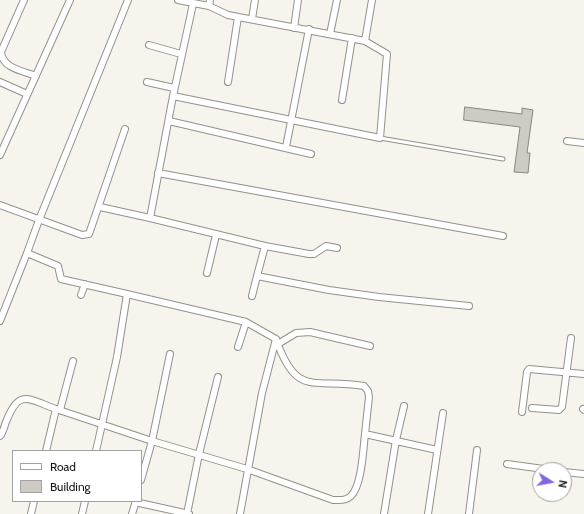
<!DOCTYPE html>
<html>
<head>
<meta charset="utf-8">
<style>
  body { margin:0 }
  #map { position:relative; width:584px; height:514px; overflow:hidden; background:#f6f4ed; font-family:Cabin,sans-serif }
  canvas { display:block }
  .legend { position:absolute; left:12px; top:450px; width:130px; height:52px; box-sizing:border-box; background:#fff; border:1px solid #a2a2a1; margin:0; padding:5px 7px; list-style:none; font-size:12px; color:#171614 }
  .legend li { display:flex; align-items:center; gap:8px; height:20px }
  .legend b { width:20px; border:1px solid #a2a2a1 }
  .north { position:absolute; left:532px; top:462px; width:40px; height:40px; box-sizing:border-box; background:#fff; border:1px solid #a2a2a1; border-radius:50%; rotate:101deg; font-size:11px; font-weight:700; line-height:16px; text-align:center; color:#171614 }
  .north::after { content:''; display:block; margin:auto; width:14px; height:18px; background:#8365e1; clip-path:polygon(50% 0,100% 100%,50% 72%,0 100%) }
</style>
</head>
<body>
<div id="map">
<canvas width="584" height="514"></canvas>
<ul class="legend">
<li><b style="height:5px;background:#fff"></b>Road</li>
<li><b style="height:11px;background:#cdcbc4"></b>Building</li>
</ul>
<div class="north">N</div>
</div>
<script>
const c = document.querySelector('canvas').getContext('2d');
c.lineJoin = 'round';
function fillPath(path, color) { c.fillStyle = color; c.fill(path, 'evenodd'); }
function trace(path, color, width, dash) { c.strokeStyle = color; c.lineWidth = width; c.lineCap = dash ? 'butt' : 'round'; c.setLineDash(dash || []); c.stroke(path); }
const building = new Path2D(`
  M 465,107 L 522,114 L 522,108 L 533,110 L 527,153 L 530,153 L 528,173 L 514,172 L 520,127 L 464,120 Z`);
fillPath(building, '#cdcbc4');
trace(building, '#888680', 1);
const service = new Path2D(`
  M 380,138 L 503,159`);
const minor = new Path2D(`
  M 24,0 L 1,52 C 2,68 23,71 36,76
  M 178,0 L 209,6 L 210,0
  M 193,4 L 173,96 L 150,218 L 265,246 L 257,276 L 329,290 L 379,297 L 469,306
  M 252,19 L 255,0
  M 294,28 L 298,0
  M 330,34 L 337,0
  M 365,41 L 372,0
  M 149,45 L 181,54
  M 0,82 L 27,94
  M 147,82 L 174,88
  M 228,82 L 238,17
  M 173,96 L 380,138 L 387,54 L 365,41 L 228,15 L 209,6
  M 342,100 L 352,38
  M 169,121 L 311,154
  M 567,141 L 584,143
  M 286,147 L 309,29
  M 0,155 L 70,0
  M 158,173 L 503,236
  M 0,205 L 82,235 L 89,234 L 125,129
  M 100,207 L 150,218
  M 265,246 L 309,254 L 314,254 L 326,246 L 337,248
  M 27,253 L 58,266 L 61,279 L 127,294 L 117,357 L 96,451
  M 207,273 L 216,235
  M 127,294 L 246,322 L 276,339 C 297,400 315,377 364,386 L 368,391 L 369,397 L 365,434 L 437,450
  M 81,295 L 85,284
  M 252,296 L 257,276
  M 0,321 L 27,253 L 39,220 L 128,0
  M 278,344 L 296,333 L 310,332 L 370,346
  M 238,347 L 246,322
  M 532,408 L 559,410 L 562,407 L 571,338
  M 583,409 L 584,410
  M 60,410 L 73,361
  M 522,412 L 527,372 L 529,369 L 584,374
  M 0,436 C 3,433 4,427 6,422 C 19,388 28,399 56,409
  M 46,451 L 56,409 L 152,441 L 247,469 L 333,500 C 340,500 346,501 351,496 C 362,485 363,450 365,434
  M 507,464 L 551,470
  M 564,472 L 584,474
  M 141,480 L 152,441 L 170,354
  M 135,502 L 189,514
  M 31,514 L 34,501
  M 82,514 L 85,501
  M 132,514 L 136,501
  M 187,514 L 199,454 L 218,377
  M 240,514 L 262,393 L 276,339
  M 384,514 L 396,440 L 404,406
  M 428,514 L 443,413
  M 469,514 L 477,450`);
trace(service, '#93918b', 5);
trace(minor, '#93918b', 8);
trace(service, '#fff', 3);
trace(minor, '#fff', 6);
</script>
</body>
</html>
